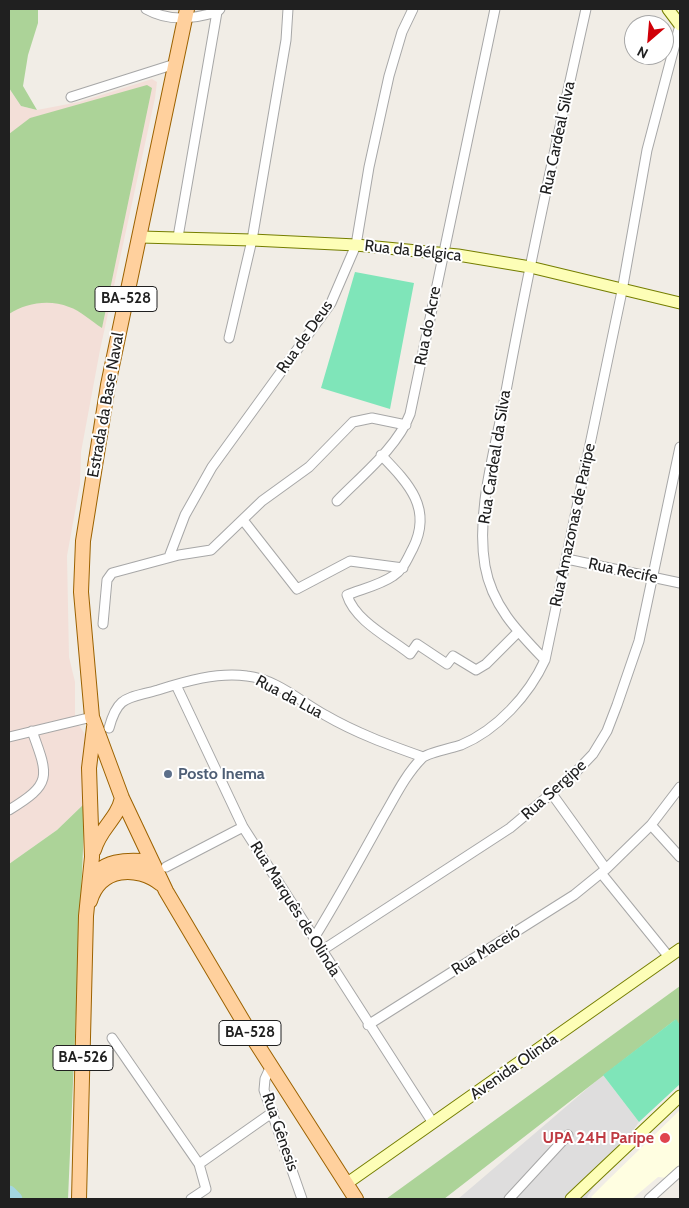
<!DOCTYPE html>
<html>
<head>
<meta charset="utf-8">
<style>
  body { margin:0 }
  #map { position:relative; width:689px; height:1208px; overflow:hidden; background:#f1ede6; font-family:Cabin,sans-serif }
  canvas { display:block }
  .frame { position:absolute; inset:0; border:10px solid #202020; pointer-events:none }
  .north { position:absolute; left:624px; top:15px; width:50px; height:50px; box-sizing:border-box; background:#fff; border:1px solid #a6a6a6; border-radius:50%; rotate:207deg; font-size:14px; font-weight:700; line-height:20px; text-align:center; color:#202020 }
  .north::after { content:''; display:block; margin:auto; width:18px; height:22px; background:#d00008; clip-path:polygon(50% 0,100% 100%,50% 72%,0 100%) }
</style>
</head>
<body>
<div id="map">
<canvas width="689" height="1208"></canvas>
<div class="frame"></div>
<div class="north">N</div>
</div>
<script>
const c = document.querySelector('canvas').getContext('2d');
c.lineJoin = 'round';
function fillPath(path, color) { c.fillStyle = color; c.fill(path, 'evenodd'); }
function trace(path, color, width, dash) { c.strokeStyle = color; c.lineWidth = width; c.lineCap = dash ? 'butt' : 'round'; c.setLineDash(dash || []); c.stroke(path); }
function drawText(font, color, halo, rows, align = 'center') {
  c.font = font + ' Cabin,sans-serif'; c.lineWidth = 4; c.setLineDash([]); c.textBaseline = 'middle'; c.strokeStyle = halo; c.fillStyle = color; for (const [text, x, y, turn = 0] of rows) {
    c.save(); c.translate(x, y); c.rotate((+turn || 0) * Math.PI / 180); c.textAlign = isNaN(turn) ? turn : align; if (halo) c.strokeText(text, 0, 0); c.fillText(text, 0, 0); c.restore();
  }
}
fillPath(new Path2D(`
  M 603,1075 L 639,1122 L 587,1197 L 589,1199 L 458,1199 Z`), '#dedddd');
fillPath(new Path2D(`
  M 680,1110 L 680,1166 L 668,1178 L 658,1177 L 632,1199 L 593,1199 L 591,1197 L 606,1182 Z`), '#fffee1');
fillPath(new Path2D(`
  M 152,79 L 157,82 L 155,98 L 100,350 L 81,452 L 80,484 L 67,556 L 69,657 L 75,682 L 75,715 L 76,721 L 87,737 L 85,803 L 57,830 L 9,864 L 9,88 L 21,106 L 37,110 L 79,102 Z`), '#f3dfd8');
fillPath(new Path2D(`
  M 9,9 L 38,9 L 38,23 L 28,55 L 23,86 L 37,110 L 21,106 L 9,88 Z
  M 147,85 L 152,88 L 102,328 C 92,322 80,310 69,307 C 49,299 26,303 9,314 L 9,134 L 30,118 Z
  M 85,803 L 68,1199 L 9,1199 L 9,864 L 57,830 Z
  M 680,986 L 680,1025 L 675,1020 L 444,1199 L 386,1199 Z`), '#acd398');
fillPath(new Path2D(`
  M 355,272 L 414,283 L 390,409 L 321,388 Z
  M 676,1019 L 680,1025 L 680,1084 L 639,1122 L 603,1075 Z`), '#7fe5b9');
trace(new Path2D(`
  M 9,1193 L 15,1199`), '#a3d6e1', 15);
const street = new Path2D(`
  M 146,9 C 169,22 192,19 217,12 L 220,9
  M 71,97 L 175,64
  M 178,237 L 217,12
  M 229,338 L 252,240 L 286,40 L 288,9
  M 381,455 C 408,483 433,508 413,548 C 407,559 404,569 393,576 C 380,585 362,589 347,595 C 355,621 390,638 410,654 L 417,644 L 447,664 L 453,656 L 476,670 L 486,664 L 518,632
  M 337,501 C 361,476 397,448 410,414 L 495,9
  M 243,520 L 297,589 L 350,561 L 403,568
  M 169,557 L 185,515 L 212,467 L 331,303 L 356,245 L 369,167 L 389,76 L 402,32 L 413,9
  M 567,559 L 680,583
  M 103,624 L 107,580 L 112,573 L 179,555 L 211,550 L 262,501 L 309,467 L 353,422 L 372,418 L 406,425
  M 545,660 C 518,632 492,606 485,566 C 476,513 494,454 504,402 C 528,270 557,139 586,9
  M 176,685 L 243,827 L 433,1123
  M 109,728 C 118,695 127,699 158,690 C 186,681 217,672 247,676 C 276,679 301,702 325,715 C 356,733 389,745 423,757
  M 9,737 L 92,717
  M 552,794 L 606,869
  M 9,810 C 52,784 49,777 32,731
  M 651,825 L 680,857
  M 166,867 L 243,827
  M 601,873 L 669,957
  M 314,938 C 338,899 360,859 382,819 C 394,799 405,775 422,758 C 427,753 452,748 461,745 C 497,730 529,695 545,660 L 622,291 L 647,150 L 680,25
  M 321,951 L 510,828 L 572,776 L 593,754 L 607,731 L 617,705 L 639,641 L 680,447
  M 368,1025 L 574,895 L 606,869 L 651,825 L 680,787
  M 112,1038 L 199,1164
  M 271,1066 L 265,1079 L 264,1090 L 302,1199
  M 191,1199 L 206,1189 L 199,1164 L 273,1112
  M 509,1199 L 568,1135
  M 649,1199 L 680,1171`);
const secondary = new Path2D(`
  M 668,9 L 680,25
  M 140,237 L 252,240 L 356,245 L 458,255 L 530,267 L 680,303
  M 346,1184 L 680,949
  M 571,1199 L 680,1096`);
const primary = new Path2D(`
  M 187,9 L 108,385 L 83,541 L 81,592 L 92,717 L 122,798 L 166,891 L 253,1038 L 356,1199
  M 94,850 C 100,828 117,820 122,798
  M 91,885 C 97,859 130,859 151,862
  M 90,901 C 100,867 137,865 161,884
  M 79,1199 L 86,916 L 92,857 L 89,768 L 94,727`);
trace(street, '#a7a7a7', 11);
trace(secondary, '#757e00', 13);
trace(primary, '#9c6200', 16);
trace(street, '#fff', 9);
trace(secondary, '#fdfeb7', 11);
trace(primary, '#ffd09d', 14);
for (const [x, y, r, color] of [
  [168,774,5,"#5c6f8a"],
  [665,1138,6,"#e0444e"]
]) { const dot = new Path2D(); dot.arc(x, y, r, 0, 2 * Math.PI); c.fillStyle = color; c.fill(dot); trace(dot, '#fff', 2); }
for (const [x, y, w] of [
  [126,299,62],
  [250,1033,62],
  [83,1058,60]
]) { const box = new Path2D(); box.roundRect(x - w / 2, y - 12.5, w, 25, 4); c.fillStyle = '#fff'; c.fill(box); trace(box, '#202020', 1); }
drawText('bold 15px', '#202020', null, [
  ["BA-528",126,299],
  ["BA-528",250,1033],
  ["BA-526",83,1058]
]);
drawText('16px', '#202020', '#fff', [
  ["Rua Cardeal Silva",558,138,-78],
  ["Rua da Bélgica",413,251,6],
  ["Rua do Acre",428,326,-79],
  ["Rua de Deus",305,337,-55],
  ["Estrada da Base Naval",106,405,-80],
  ["Rua Cardeal da Silva",495,457,-81],
  ["Rua Amazonas de Paripe",573,525,-78],
  ["Rua Recife",623,571,12],
  ["Rua da Lua",289,697,28],
  ["Rua Sergipe",554,790,-42],
  ["Rua Marquês de Olinda",295,909,58],
  ["Rua Maceió",486,951,-32],
  ["Avenida Olinda",514,1067,-35],
  ["Rua Gênesis",280,1132,71]
]);
drawText('bold 16px', '#4e5e75', '#fff', [
  ["Posto Inema",178,774]
], 'left');
drawText('bold 16px', '#be3a42', '#fff', [
  ["UPA 24H Paripe",654,1138]
], 'right');
</script>
</body>
</html>
